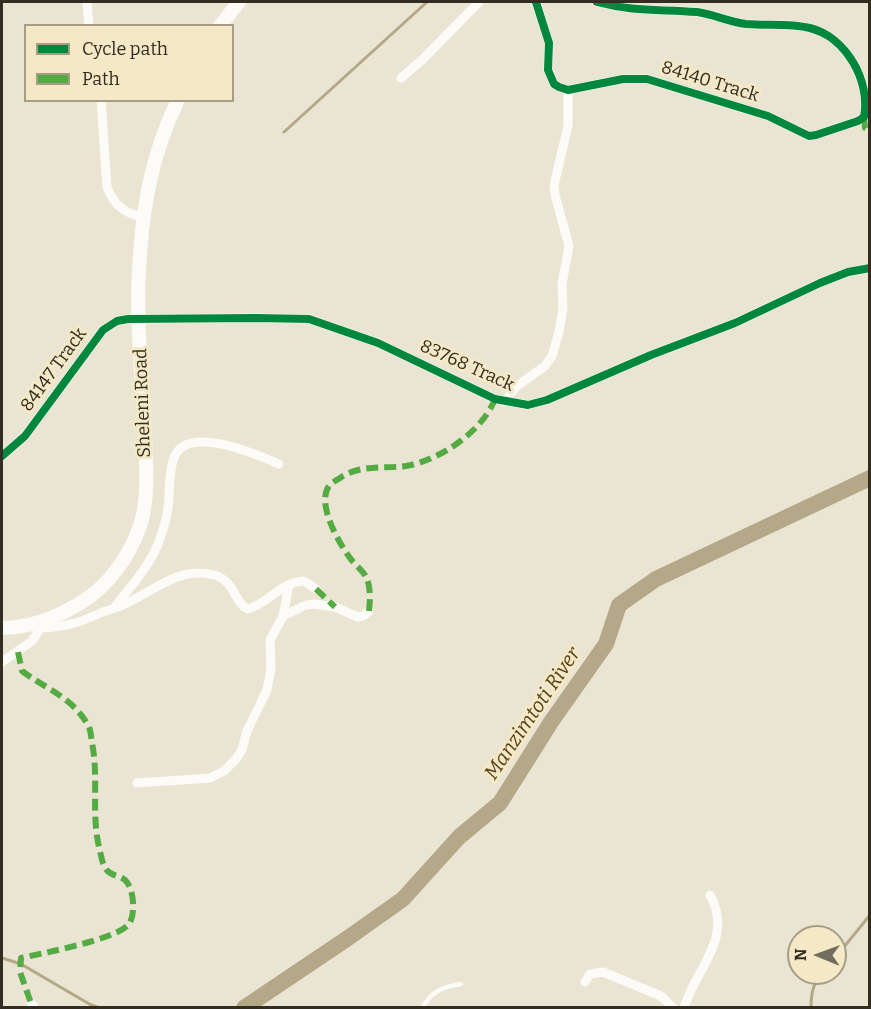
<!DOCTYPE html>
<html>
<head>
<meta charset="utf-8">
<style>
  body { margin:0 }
  #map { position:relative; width:871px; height:1009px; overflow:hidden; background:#eae4d2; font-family:Bitter,serif }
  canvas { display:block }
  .frame { position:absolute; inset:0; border:3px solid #322d20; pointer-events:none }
  .legend { position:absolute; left:24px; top:24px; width:210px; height:78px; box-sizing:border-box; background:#f5e8c7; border:2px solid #a79d84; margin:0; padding:8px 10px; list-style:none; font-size:18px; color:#322d20 }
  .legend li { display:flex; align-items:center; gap:12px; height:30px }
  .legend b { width:30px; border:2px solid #a79d84 }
  .north { position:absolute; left:787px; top:925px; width:60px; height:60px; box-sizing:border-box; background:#f5e8c7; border:2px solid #a79d84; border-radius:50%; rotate:271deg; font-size:16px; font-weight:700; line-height:24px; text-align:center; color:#322d20 }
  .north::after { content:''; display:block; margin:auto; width:21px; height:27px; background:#726d5e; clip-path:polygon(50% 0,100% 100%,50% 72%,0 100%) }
</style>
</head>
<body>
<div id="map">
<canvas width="871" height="1009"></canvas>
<div class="frame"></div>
<ul class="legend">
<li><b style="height:8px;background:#00873e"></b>Cycle path</li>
<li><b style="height:8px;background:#54ab43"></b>Path</li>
</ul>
<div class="north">N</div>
</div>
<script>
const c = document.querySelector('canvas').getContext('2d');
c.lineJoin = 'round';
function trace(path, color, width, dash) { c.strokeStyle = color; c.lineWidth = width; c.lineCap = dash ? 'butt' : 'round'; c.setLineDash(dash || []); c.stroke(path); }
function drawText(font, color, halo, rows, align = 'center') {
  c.font = font + ' Bitter,serif'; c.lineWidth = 6; c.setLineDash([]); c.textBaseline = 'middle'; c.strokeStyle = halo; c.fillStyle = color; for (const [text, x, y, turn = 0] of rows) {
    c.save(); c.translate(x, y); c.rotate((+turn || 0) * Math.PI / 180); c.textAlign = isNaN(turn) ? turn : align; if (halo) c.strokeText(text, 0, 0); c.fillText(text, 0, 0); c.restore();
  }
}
trace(new Path2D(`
  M 284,132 L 427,2
  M 2,958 L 21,964 L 91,1005 L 100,1008
  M 835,958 L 870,915
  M 811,1008 C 811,994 813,983 822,973`), '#b4a888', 3);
trace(new Path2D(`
  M 244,1008 L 348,938 L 403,899 L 459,837 L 500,803 L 551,722 L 606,644 L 619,605 L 656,579 L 870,478`), '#b4a888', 16);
trace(new Path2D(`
  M 422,1008 C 432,991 442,987 461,984`), '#fcfbf8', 4.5);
trace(new Path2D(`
  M 87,2 L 89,26
  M 536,2 L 549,43 L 548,70 L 554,84 L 559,87 L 568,90 L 623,79 L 647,79 L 768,116 L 809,136 L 816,135 L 858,121 L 864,117 C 871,81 846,37 810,28 C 789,23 767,26 746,24 C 729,22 713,14 697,12 C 660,9 634,12 597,2
  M 401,78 L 422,60 L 479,2
  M 101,100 L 107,187 C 114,206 125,213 144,218
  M 504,402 L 517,386 L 545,366 L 552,356 L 559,332 L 563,308 L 562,284 L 569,246 L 555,195 L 554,185 L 568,126 L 568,90
  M 2,456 L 25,436 L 103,330 L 117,321 L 128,319 L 256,318 L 309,319 L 378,343 L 495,399 L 528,405 L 547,400 L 651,355 L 735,323 L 820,283 L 848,272 L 870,268
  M 114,608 C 130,587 151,565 160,539 C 163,530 167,518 168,508 C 170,492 168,473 174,458 C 186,423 258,455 279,464
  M 283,616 L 289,585
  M 42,628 C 70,626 78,623 103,612 C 112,609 121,607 129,602 C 156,589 181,566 214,575 C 236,581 234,604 248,609 C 268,604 280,582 304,581 L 316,589
  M 2,662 L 32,641 L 44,623
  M 137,783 L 210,778 L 224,771 L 236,759 L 242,750 L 247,731 L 267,690 L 271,669 L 270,640 L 283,616 L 306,605 L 314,604 L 335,607 L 358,617 L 363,616 L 369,611
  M 585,982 L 590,974 L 603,972 L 661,996 L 673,1008
  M 31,1003 L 35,1008
  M 684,1008 C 696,968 734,938 710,895`), '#fcfbf8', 9);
trace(new Path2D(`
  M 220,26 L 239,2
  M 2,628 C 30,628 55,618 79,604 C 109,586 130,556 141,523 C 149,495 146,465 145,437 C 142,378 135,313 140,255 C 143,203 155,147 178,100`), '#fcfbf8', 14);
trace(new Path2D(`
  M 864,117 L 865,128 L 870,131
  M 316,589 L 335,607
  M 369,611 C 370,601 371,589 367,579 C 364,571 355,565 350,558 C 339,543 316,504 329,486 C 331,483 337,480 340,478 C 360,464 383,469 406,466 C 440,460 482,432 495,399
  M 18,652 L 22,671 C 46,689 72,697 88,725 C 91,730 91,737 92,743 C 99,777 91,813 99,847 C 101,854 102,864 106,869 C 110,876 119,875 125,880 C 134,888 136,914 129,924 C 118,939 43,953 21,958 L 20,972 L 31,1003`), '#54ab43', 6, [12, 6]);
trace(new Path2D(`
  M 536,2 L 549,43 L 548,70 L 554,84 L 559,87 L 568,90 L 623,79 L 647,79 L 768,116 L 809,136 L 816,135 L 858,121 L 864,117 C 871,81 846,37 810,28 C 789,23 767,26 746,24 C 729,22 713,14 697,12 C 660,9 634,12 597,2
  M 2,456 L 25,436 L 103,330 L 117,321 L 128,319 L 256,318 L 309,319 L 378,343 L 495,399 L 528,405 L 547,400 L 651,355 L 735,323 L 820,283 L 848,272 L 870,268`), '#00873e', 8);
drawText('18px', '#322d20', '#f5e8c7', [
  ["84140 Track",710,82,17],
  ["83768 Track",467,366,24],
  ["84147 Track",54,370,-54],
  ["Sheleni Road",143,403,-92]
]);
drawText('italic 20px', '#554315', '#f5e8c7', [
  ["Manzimtoti River",533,714,-56]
]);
</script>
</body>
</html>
